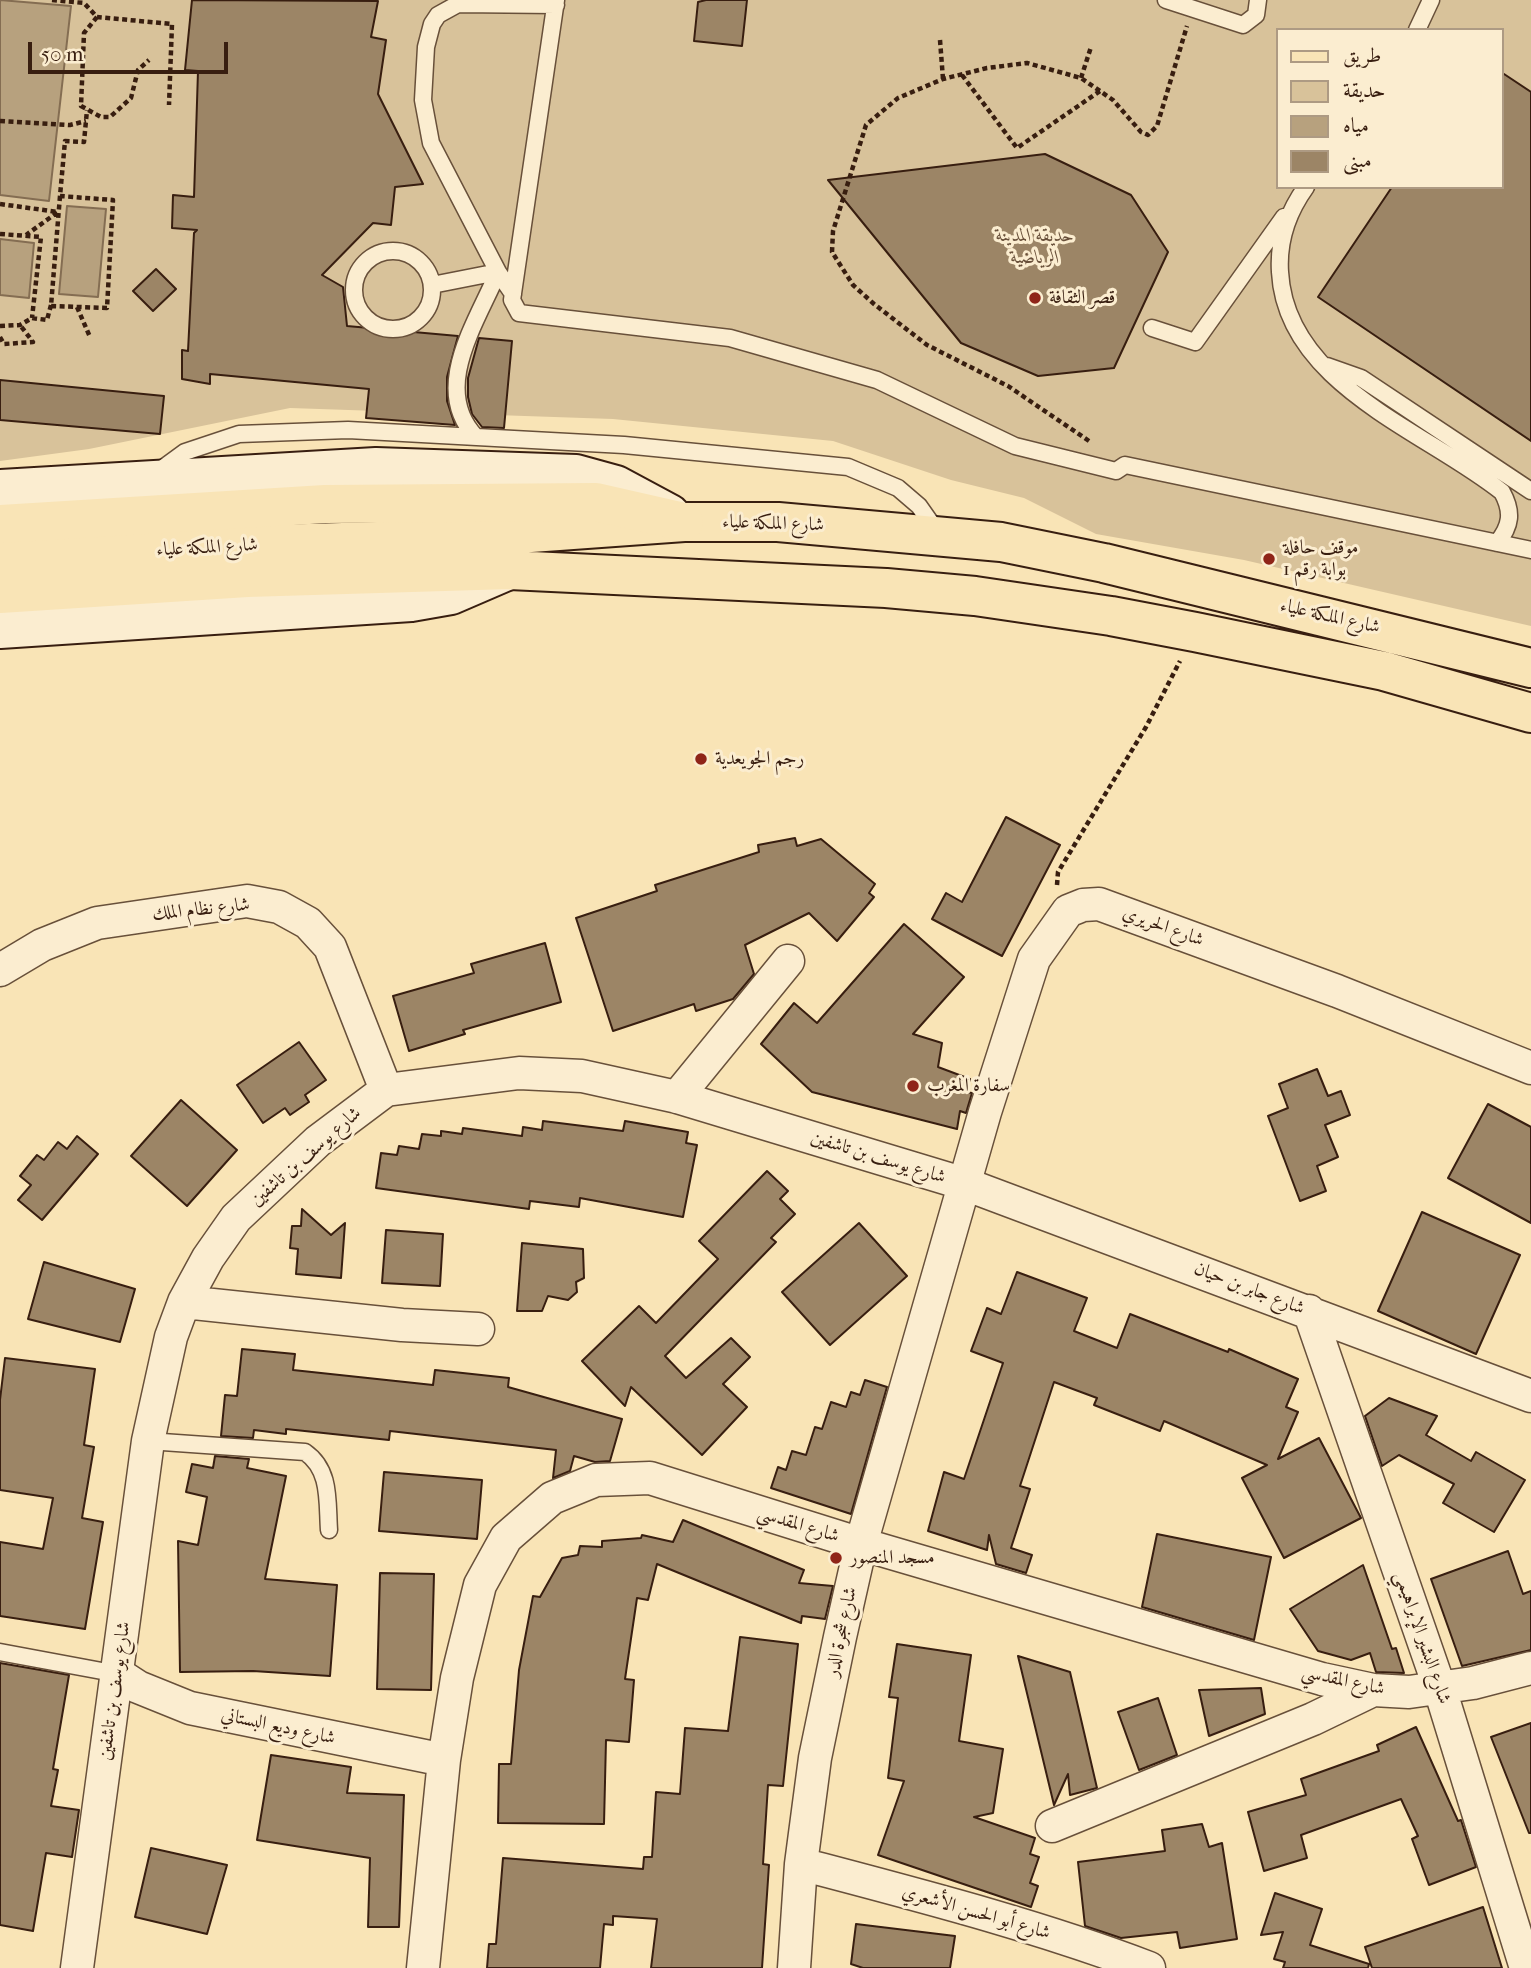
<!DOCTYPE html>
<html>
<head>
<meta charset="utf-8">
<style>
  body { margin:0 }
  #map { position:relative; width:1531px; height:1968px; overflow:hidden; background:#f9e4b6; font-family:"IM FELL French Canon",Amiri,serif }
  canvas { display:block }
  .legend { position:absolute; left:1276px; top:28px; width:228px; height:161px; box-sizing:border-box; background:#fbedd0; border:2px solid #ad9a83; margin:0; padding:9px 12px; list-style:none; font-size:21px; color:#381e10 }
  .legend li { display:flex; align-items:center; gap:14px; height:35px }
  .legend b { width:35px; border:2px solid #ad9a83 }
  .scale { position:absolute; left:28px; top:42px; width:200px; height:32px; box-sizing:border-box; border:4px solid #381e10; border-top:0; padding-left:9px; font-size:21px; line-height:24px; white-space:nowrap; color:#381e10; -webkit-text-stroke:5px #fbedd0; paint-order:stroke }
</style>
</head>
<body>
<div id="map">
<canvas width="1531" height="1968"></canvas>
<ul class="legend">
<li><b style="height:9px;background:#f9e4b6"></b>طريق</li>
<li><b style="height:19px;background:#d8c29a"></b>حديقة</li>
<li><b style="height:19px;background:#b7a17e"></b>مياه</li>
<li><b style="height:19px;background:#9c8566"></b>مبنى</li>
</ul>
<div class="scale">50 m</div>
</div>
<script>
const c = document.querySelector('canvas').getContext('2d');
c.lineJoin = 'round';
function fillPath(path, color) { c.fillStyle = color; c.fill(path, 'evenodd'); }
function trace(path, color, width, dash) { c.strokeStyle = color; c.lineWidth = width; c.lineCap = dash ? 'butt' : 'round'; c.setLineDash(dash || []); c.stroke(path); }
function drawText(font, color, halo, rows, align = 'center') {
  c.font = font + ' "IM FELL French Canon",Amiri,serif'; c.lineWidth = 6; c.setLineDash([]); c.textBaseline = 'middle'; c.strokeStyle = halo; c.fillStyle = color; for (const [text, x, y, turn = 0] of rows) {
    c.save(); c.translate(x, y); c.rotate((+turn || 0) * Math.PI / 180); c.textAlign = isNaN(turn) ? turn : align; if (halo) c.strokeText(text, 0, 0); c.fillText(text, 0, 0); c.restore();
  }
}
fillPath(new Path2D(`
  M 0,0 L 1531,0 L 1531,626 L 1244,560 L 1096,534 L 1024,498 L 951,480 L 833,441 L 613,419 L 290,408 L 89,449 L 0,461 ZM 1277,30 L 1501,30 L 1501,187 L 1277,187 Z`), '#d8c29a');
const water = new Path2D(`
  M 0,0 L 71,6 L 49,201 L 0,195 Z
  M 67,206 L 106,209 L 98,297 L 59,294 Z
  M 0,239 L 34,243 L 29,298 L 0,295 Z`);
fillPath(water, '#b7a17e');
trace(water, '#846d52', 2);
const building = new Path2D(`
  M 192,0 L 378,1 L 371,37 L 386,40 L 378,94 L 423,184 L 395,187 L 391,225 L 373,223 L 322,275 L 343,287 L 347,326 L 458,336 L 447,377 L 447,401 L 455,425 L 366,418 L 369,389 L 210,374 L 210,384 L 182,379 L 182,350 L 188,351 L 194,233 L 197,230 L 172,228 L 173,195 L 194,197 L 198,71 L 185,70 Z
  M 706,0 L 747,0 L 742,46 L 694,41 L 698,2 Z
  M 1501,72 L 1531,92 L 1531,441 L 1318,297 L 1392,187 L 1501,187 Z
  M 1045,154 L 1131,195 L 1168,252 L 1114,368 L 1038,376 L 961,343 L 828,180 Z
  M 156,269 L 176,289 L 153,311 L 133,291 Z
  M 479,338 L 512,341 L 504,428 L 482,427 L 472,414 L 468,397 L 468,378 Z
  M 0,380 L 164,396 L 160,434 L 0,420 Z
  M 1006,817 L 1060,845 L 1002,956 L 932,919 L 946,893 L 962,902 Z
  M 795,838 L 797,846 L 821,839 L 875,884 L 869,893 L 874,897 L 837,941 L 809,913 L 745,945 L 754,974 L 733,999 L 696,1011 L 694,1004 L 613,1031 L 576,918 L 657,891 L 655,885 L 759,852 L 758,845 Z
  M 904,924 L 964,977 L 913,1034 L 942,1043 L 938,1067 L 970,1079 L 966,1092 L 972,1093 L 966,1113 L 960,1111 L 957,1129 L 812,1092 L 761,1044 L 794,1003 L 817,1023 Z
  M 545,943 L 561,1002 L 463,1030 L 465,1034 L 409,1051 L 393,996 L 474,973 L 471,964 Z
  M 299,1042 L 326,1080 L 305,1095 L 309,1102 L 290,1115 L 285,1108 L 263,1123 L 237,1085 Z
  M 1317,1069 L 1328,1096 L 1341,1091 L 1350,1115 L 1325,1125 L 1338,1157 L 1317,1166 L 1326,1191 L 1300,1201 L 1268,1116 L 1288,1108 L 1279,1084 Z
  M 181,1100 L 237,1150 L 187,1206 L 131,1156 Z
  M 1488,1104 L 1531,1127 L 1531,1223 L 1448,1178 Z
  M 543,1121 L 623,1131 L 625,1121 L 688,1132 L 686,1143 L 697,1145 L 683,1217 L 580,1198 L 579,1207 L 530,1201 L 529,1209 L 376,1188 L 381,1153 L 397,1155 L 399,1146 L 419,1149 L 422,1134 L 441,1136 L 441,1131 L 462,1134 L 463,1128 L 522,1136 L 523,1127 L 542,1130 Z
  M 77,1136 L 98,1154 L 42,1220 L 18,1200 L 31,1185 L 20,1176 L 37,1155 L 44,1160 L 58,1142 L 67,1149 Z
  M 767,1171 L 788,1191 L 780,1199 L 795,1214 L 771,1238 L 776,1242 L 665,1356 L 686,1378 L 731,1338 L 750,1357 L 723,1384 L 747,1407 L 702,1455 L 631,1387 L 625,1406 L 582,1361 L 639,1306 L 656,1323 L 718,1259 L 699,1241 Z
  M 302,1209 L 331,1235 L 345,1223 L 341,1278 L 296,1274 L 298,1249 L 290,1248 L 292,1226 L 301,1226 Z
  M 1422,1212 L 1520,1255 L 1476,1354 L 1378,1311 Z
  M 859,1223 L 907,1276 L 830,1345 L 782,1292 Z
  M 386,1230 L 443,1234 L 440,1286 L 382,1283 Z
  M 522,1243 L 583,1249 L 584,1278 L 576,1282 L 577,1292 L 568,1300 L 548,1296 L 542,1311 L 517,1311 Z
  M 44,1262 L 135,1289 L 120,1342 L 28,1319 Z
  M 1017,1272 L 1087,1298 L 1074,1331 L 1117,1348 L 1130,1314 L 1228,1352 L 1229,1349 L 1298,1379 L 1286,1407 L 1298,1412 L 1278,1459 L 1319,1438 L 1361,1518 L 1284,1558 L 1242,1478 L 1267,1465 L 1164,1421 L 1160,1431 L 1094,1405 L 1097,1398 L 1054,1382 L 1020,1486 L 1030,1489 L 1011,1548 L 1032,1555 L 1026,1573 L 996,1564 L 989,1535 L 987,1550 L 928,1531 L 944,1472 L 964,1479 L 1003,1363 L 971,1351 L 987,1308 L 1001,1314 Z
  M 242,1349 L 295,1354 L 293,1370 L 433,1385 L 435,1370 L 509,1378 L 508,1387 L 622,1419 L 610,1461 L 595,1462 L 574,1456 L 570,1471 L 553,1478 L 556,1450 L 390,1431 L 389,1440 L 286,1429 L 286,1434 L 254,1430 L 253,1438 L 221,1436 L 225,1395 L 237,1396 Z
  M 5,1358 L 95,1369 L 84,1445 L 94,1447 L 82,1518 L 103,1522 L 85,1629 L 0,1616 L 0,1542 L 43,1549 L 53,1498 L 0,1490 L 0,1400 Z
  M 865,1380 L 887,1387 L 851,1514 L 771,1488 L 778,1467 L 786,1470 L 792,1451 L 806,1455 L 815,1427 L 822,1429 L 831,1402 L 846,1407 L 851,1392 L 860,1395 Z
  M 1389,1398 L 1437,1416 L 1426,1435 L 1471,1461 L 1476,1452 L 1525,1480 L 1494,1532 L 1443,1503 L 1454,1484 L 1399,1455 L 1382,1466 L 1365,1416 Z
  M 215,1456 L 249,1459 L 247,1468 L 286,1476 L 265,1579 L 337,1585 L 330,1676 L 253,1671 L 180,1672 L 178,1541 L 198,1545 L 207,1497 L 186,1492 L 192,1464 L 213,1468 Z
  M 384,1472 L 482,1480 L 477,1539 L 379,1531 Z
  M 683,1520 L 804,1570 L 799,1583 L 833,1586 L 825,1619 L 802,1616 L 801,1623 L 657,1564 L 648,1600 L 637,1598 L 625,1679 L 634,1680 L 629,1742 L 606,1740 L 604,1824 L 498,1823 L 499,1764 L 511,1764 L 519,1670 L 533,1596 L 540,1597 L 562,1558 L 578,1555 L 580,1546 L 602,1547 L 602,1541 L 641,1538 L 642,1535 L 673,1542 Z
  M 1157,1534 L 1271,1557 L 1254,1640 L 1142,1607 Z
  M 1508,1551 L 1523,1594 L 1531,1591 L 1531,1650 L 1462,1666 L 1431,1579 Z
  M 1363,1565 L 1392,1649 L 1396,1648 L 1404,1673 L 1376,1672 L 1370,1653 L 1351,1660 L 1318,1651 L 1290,1609 Z
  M 380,1573 L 434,1574 L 431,1690 L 377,1689 Z
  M 740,1637 L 798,1644 L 783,1786 L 768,1785 L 763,1864 L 769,1865 L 762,1968 L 651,1968 L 657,1919 L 613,1916 L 613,1925 L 604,1924 L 600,1968 L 487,1968 L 489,1944 L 496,1944 L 503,1858 L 643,1869 L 644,1857 L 652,1857 L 656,1792 L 680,1794 L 685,1728 L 728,1731 Z
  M 897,1644 L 971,1655 L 959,1741 L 1003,1749 L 993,1813 L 974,1817 L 1035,1838 L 1030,1854 L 1039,1857 L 1030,1883 L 1038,1886 L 1031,1907 L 878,1855 L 904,1781 L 888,1778 L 898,1698 L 889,1697 Z
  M 1018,1656 L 1070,1672 L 1097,1788 L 1070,1795 L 1068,1774 L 1054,1805 Z
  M 0,1663 L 69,1675 L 53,1769 L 58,1770 L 51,1806 L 79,1810 L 72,1857 L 46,1853 L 33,1931 L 0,1925 Z
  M 1261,1688 L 1265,1714 L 1209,1736 L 1199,1690 Z
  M 1158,1698 L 1177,1755 L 1139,1770 L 1118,1712 Z
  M 1531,1723 L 1531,1833 L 1529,1833 L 1491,1737 Z
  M 1416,1727 L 1458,1821 L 1461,1820 L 1476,1867 L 1429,1885 L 1412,1839 L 1418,1836 L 1401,1799 L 1301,1835 L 1307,1858 L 1264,1871 L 1248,1812 L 1306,1795 L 1301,1779 L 1379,1751 L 1377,1745 Z
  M 271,1755 L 351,1767 L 347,1793 L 404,1795 L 399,1927 L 368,1927 L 370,1858 L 257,1840 Z
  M 1202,1824 L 1209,1847 L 1222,1843 L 1237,1939 L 1180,1948 L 1177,1932 L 1121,1938 L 1085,1926 L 1078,1862 L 1165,1851 L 1162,1830 Z
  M 151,1848 L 227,1865 L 207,1934 L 135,1917 Z
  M 1275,1893 L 1322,1909 L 1310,1945 L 1369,1964 L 1368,1968 L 1283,1968 L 1285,1962 L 1274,1959 L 1283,1932 L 1261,1935 Z
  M 1483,1907 L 1502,1968 L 1372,1968 L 1365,1947 Z
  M 856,1924 L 955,1936 L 950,1968 L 863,1968 L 851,1964 Z`);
fillPath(building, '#9c8566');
trace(building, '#381e10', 2);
const lane = new Path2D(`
  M 556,0 L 512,300 L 519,313 L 730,338 L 877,380 L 1015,446 L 1116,471 L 1125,465 L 1531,550
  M 1166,0 L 1243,25 L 1256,15 L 1258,0
  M 1417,30 L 1431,0
  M 1306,187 C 1288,212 1278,241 1280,272 C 1286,385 1426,431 1502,492 C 1513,512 1511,526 1497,543
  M354 290a39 39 0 1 1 78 0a39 39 0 1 1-78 0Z
  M 432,285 L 498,272
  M 513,294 L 498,272 L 431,143 L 423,100 L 426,47 L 432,24 L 438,15 L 458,4 L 556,5
  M 1152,328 L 1195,342 L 1284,217
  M 1327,366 L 1361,378 L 1531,491
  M 476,437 C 430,389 477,322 498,272
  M 159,471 L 185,452 L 239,434 L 348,430 L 624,445 L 848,467 L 898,488 L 919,506 L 938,533
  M 148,1441 L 305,1452 C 331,1470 327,1501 329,1530
  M 0,1652 L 118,1674`);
const street = new Path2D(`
  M 0,970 L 42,945 L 97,923 L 247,901 L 279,907 L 308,923 L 330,947 L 386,1090
  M 677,1097 L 788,961
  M 184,1302 L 402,1325 L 478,1329
  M 1309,1311 L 1440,1689 L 1526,1968
  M 118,1674 L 138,1687 L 190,1708 L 444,1760
  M 1052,1826 L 1313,1719 L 1373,1690
  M 801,1864 C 918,1895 1036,1925 1149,1968
  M 77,1968 L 148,1441 L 171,1337 L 184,1302 L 208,1258 L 236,1218 L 318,1141 L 386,1090 L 519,1073 L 582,1076 L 677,1097 L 965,1184 L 1531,1396
  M 423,1968 L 444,1760 L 457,1678 L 480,1585 L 506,1538 L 552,1498 L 596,1480 L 650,1478 L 861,1544 L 1322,1679 L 1373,1690 L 1409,1692 L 1473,1683 L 1531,1668
  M 794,1968 L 801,1864 L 815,1758 L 840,1637 L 861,1544 L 985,1112 L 1034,959 L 1068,911 L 1083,905 L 1099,904 L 1337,991 L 1531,1068`);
const secondary = new Path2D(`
  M 0,489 L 376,467 L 576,474 L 616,485 L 670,514
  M 0,629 L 411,602 L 451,595 L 509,570`);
const primary = new Path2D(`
  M 0,561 L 239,545 L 447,539 L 684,522 L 778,522 L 1001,542 L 1104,563 L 1531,668
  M 0,594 L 247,578 L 510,570 L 886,588 L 975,596 L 1111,616 L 1195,632 L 1384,671 L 1531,713`);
const highway = new Path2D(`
  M 0,524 L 325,504 L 596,502 L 684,522`);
trace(lane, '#68503a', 19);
trace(street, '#68503a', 35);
trace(secondary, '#381e10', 42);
trace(primary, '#381e10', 42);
trace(highway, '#381e10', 42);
trace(new Path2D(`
  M 52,0 L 84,3 L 97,17 L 172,24 L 169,105
  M 97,17 L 84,33 L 81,106 L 101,117 L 110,117 L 131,98 L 138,70 L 149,60
  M 940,40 L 943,79
  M 962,75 L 1017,148 L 1100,91
  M 1081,78 L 1091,47
  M 0,121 L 70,125 L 86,121
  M 60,196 L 51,306 L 107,308 L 113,200 L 60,196 L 65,141 L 84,142 L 87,110
  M 0,204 L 58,212 L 26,235
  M 0,234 L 41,237 L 32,318
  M 77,307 L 90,337
  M 0,326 L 20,325 L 32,318 L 47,320 L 51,305
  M 0,337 L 4,344 L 33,342 L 20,325
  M 1089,441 L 1008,386 L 927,345 L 874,304 L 853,285 L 832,252 L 833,231 L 866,125 L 898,98 L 943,79 L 987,68 L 1027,63 L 1081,78 L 1113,100 L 1141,132 L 1148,135 L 1157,126 L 1187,26
  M 1057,885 L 1058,872 L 1146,727 L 1180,661`), '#381e10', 4.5, [5, 3.5]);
trace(lane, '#fbedd0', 16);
trace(street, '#fbedd0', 32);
trace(secondary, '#fbedd0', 38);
trace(primary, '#f9e4b6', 38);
trace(highway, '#f9e4b6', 38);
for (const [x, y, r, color] of [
  [1035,298,7,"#8f2418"],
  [1269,559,7,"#8f2418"],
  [701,759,7,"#8f2418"],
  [913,1086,7,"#8f2418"],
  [836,1558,7,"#8f2418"]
]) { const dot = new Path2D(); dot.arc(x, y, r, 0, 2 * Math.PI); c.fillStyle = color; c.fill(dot); trace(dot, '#fbedd0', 2.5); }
drawText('italic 19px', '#684f39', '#fbedd0', [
  ["حديقة المدينة",1035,236],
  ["الرياضية",1035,258]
]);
drawText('19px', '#381e10', '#fbedd0', [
  ["قصر الثقافة",1049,298],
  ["موقف حافلة",1283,548],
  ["بوابة رقم 1",1283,570],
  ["رجم الجويعدية",715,759],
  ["سفارة المغرب",927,1086],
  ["مسجد المنصور",850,1558]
], 'left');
drawText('19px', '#381e10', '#fbedd0', [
  ["شارع الملكة علياء",773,524,2],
  ["شارع الملكة علياء",207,548,-3],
  ["شارع الملكة علياء",1330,617,13],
  ["شارع نظام الملك",201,910,-6],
  ["شارع الحريري",1163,927,20],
  ["شارع يوسف بن تاشفين",306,1157,-41],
  ["شارع يوسف بن تاشفين",878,1158,17],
  ["شارع جابر بن حيان",1249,1289,21],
  ["شارع المقدسي",798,1525,17],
  ["شارع شجرة الدر",842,1632,-78],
  ["شارع البشير الإبراهيمي",1422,1638,71],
  ["شارع المقدسي",1343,1681,12],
  ["شارع يوسف بن تاشفين",115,1691,-82],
  ["شارع وديع البستاني",278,1727,12],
  ["شارع أبو الحسن الأشعري",976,1913,16]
]);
</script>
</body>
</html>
